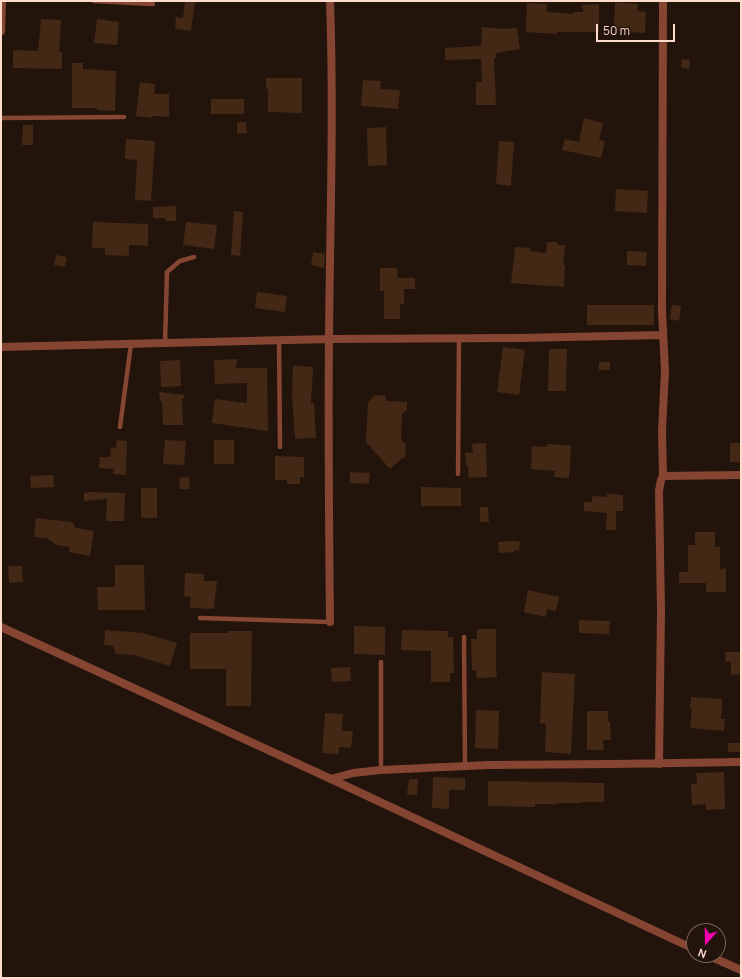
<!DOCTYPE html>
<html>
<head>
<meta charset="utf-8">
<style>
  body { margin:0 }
  #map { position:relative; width:742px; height:979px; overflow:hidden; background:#22130b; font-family:Manrope,sans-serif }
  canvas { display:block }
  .frame { position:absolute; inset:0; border:2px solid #ffdbcc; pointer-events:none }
  .north { position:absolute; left:686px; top:923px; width:40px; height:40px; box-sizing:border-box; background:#22130b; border:1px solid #7a6358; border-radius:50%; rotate:200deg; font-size:11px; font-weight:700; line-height:16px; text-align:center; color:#ffdbcc }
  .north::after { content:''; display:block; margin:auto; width:14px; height:18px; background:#f700b0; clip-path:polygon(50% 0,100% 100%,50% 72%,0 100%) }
  .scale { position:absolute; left:596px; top:24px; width:79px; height:18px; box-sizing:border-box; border:2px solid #ffdbcc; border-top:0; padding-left:5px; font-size:12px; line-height:14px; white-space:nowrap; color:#ffdbcc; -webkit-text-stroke:3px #22130b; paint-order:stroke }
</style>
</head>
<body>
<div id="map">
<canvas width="742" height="979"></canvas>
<div class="frame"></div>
<div class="north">N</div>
<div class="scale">50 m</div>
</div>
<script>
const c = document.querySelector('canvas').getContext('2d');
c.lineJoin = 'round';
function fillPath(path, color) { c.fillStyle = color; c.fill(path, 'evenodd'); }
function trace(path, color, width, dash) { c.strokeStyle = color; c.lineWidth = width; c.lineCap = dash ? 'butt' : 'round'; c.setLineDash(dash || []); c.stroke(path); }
fillPath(new Path2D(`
  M 185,1 L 195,1 L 191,31 L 175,29 L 176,17 L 183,18 Z
  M 615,2 L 638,4 L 637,11 L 646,12 L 645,33 L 614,31 Z
  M 527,3 L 547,4 L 547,12 L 573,14 L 573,12 L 583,12 L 582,5 L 599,4 L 599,32 L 557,32 L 557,34 L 526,32 Z
  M 41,19 L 61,20 L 59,52 L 62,52 L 62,69 L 13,68 L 13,50 L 38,51 Z
  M 97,19 L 119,22 L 117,45 L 94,43 Z
  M 482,27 L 502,29 L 517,28 L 520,49 L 496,53 L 496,58 L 494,58 L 496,105 L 476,105 L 476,82 L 482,82 L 481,59 L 445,60 L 445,48 L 481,46 Z
  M 682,59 L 690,60 L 689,69 L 681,67 Z
  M 72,63 L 83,63 L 83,69 L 116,71 L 115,111 L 97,110 L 97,108 L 72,108 Z
  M 266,78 L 302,78 L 302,113 L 268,112 L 268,89 L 266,89 Z
  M 363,80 L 381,81 L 380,89 L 400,90 L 398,109 L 361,106 Z
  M 140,82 L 155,84 L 154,94 L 169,94 L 169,117 L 152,116 L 152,118 L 136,116 Z
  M 211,99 L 244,99 L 244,114 L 211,114 Z
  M 584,118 L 603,123 L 599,140 L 605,141 L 601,158 L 562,150 L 565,139 L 579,142 Z
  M 237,122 L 246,122 L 247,133 L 237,134 Z
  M 23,125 L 33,125 L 33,145 L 22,145 Z
  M 386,127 L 387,165 L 368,166 L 367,128 Z
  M 126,139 L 155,141 L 151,201 L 135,200 L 137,160 L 125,159 Z
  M 499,141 L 514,142 L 511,186 L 496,184 Z
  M 616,189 L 648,191 L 647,213 L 615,211 Z
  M 176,206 L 176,221 L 166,221 L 166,218 L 153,218 L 153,207 Z
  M 234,211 L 243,212 L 240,256 L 231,255 Z
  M 93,222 L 148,224 L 148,246 L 129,245 L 129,256 L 105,255 L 105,248 L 92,248 Z
  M 186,222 L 217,225 L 214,249 L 183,245 Z
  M 547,242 L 557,242 L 557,245 L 565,245 L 563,265 L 565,265 L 564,287 L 511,283 L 515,247 L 530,248 L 530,251 L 546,253 Z
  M 627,251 L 647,252 L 646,266 L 627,265 Z
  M 313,252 L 325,254 L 324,268 L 311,265 Z
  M 56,255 L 67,257 L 65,267 L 54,265 Z
  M 380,268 L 397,268 L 398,278 L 415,278 L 415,289 L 404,289 L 404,304 L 400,304 L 400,319 L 384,319 L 384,291 L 380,291 Z
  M 257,292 L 287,296 L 285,312 L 255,308 Z
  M 587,305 L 654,305 L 654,325 L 587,325 Z
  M 672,305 L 681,306 L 679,321 L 670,319 Z
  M 503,347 L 525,350 L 519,395 L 497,392 Z
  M 549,349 L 567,349 L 566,391 L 548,391 Z
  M 238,359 L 235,368 L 267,368 L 268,431 L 212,423 L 215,399 L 247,403 L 247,383 L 215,384 L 214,360 Z
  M 180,360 L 181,386 L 161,387 L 160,361 Z
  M 599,362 L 610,362 L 610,370 L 599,370 Z
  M 293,366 L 313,367 L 311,403 L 314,403 L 316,438 L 295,439 L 292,396 Z
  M 159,392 L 184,395 L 184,398 L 182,399 L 183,425 L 163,425 L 162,401 L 160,401 Z
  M 375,395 L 386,396 L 386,401 L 407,402 L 407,410 L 402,414 L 401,439 L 406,445 L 405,458 L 402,458 L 390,469 L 366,442 L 368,402 Z
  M 117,440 L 127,441 L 126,475 L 113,474 L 114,469 L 99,468 L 100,457 L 110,457 L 111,447 L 116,448 Z
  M 165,440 L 186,441 L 184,465 L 163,464 Z
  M 214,440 L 234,440 L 234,464 L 214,464 Z
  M 486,443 L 487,477 L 469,478 L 468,466 L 466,466 L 465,453 L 473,453 L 472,444 Z
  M 730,443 L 741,443 L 741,462 L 730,462 Z
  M 547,444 L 571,446 L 569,478 L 554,477 L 555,471 L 531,469 L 532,446 L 547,447 Z
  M 275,456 L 304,457 L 304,477 L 300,477 L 300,484 L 287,484 L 287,480 L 275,480 Z
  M 350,472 L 370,473 L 369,484 L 350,483 Z
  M 53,475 L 54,487 L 31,488 L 30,476 Z
  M 189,477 L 190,489 L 180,489 L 179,478 Z
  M 421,487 L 461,488 L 461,506 L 421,506 Z
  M 141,488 L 157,488 L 157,518 L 141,518 Z
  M 91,492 L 125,493 L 124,521 L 106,521 L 107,499 L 84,501 L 84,493 Z
  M 607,494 L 623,495 L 623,511 L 616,511 L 616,530 L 606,530 L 607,513 L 584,511 L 584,502 L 592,502 L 592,496 L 607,497 Z
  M 480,507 L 488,507 L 489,522 L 480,522 Z
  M 36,518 L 72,522 L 76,528 L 94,531 L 90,556 L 69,552 L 70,547 L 56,545 L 47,538 L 34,537 Z
  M 695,532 L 715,532 L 715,547 L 720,547 L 720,569 L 726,568 L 726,592 L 706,592 L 706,583 L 679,583 L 679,572 L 688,572 L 688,545 L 695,545 Z
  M 514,541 L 520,542 L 519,551 L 514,550 L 514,552 L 499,553 L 498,542 Z
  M 115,565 L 144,565 L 145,610 L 98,610 L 97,587 L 115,587 Z
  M 8,566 L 22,566 L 23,582 L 9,583 Z
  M 185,573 L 204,574 L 204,581 L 217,581 L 214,609 L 190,608 L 191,597 L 184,596 Z
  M 528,590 L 559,597 L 556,611 L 547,609 L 546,617 L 524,612 Z
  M 579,620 L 610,621 L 609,634 L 579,633 Z
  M 354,626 L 385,627 L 385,655 L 354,654 Z
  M 477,629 L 496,629 L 496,667 L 497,677 L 477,678 L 476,671 L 472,670 L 471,639 L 477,639 Z
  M 105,630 L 143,633 L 177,643 L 170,666 L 134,655 L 116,654 L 113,646 L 104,645 Z
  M 402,630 L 448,631 L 448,637 L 453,637 L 454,673 L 450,673 L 450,682 L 431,682 L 431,651 L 401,650 Z
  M 228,631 L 252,631 L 251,706 L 226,706 L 226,669 L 190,669 L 190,633 L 228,633 Z
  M 725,652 L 741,652 L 741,674 L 731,675 L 731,662 L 726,662 Z
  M 350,667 L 351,681 L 332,682 L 331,668 Z
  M 542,672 L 575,674 L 571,754 L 545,752 L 546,724 L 540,723 Z
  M 691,697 L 722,699 L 721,719 L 725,719 L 724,731 L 690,728 L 692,709 L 690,709 Z
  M 476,710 L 499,711 L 498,749 L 475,748 Z
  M 587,711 L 608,711 L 608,722 L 610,722 L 611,740 L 603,740 L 604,750 L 587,750 Z
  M 325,713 L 343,714 L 342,731 L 353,731 L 351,748 L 339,747 L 339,754 L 322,753 Z
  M 728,743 L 741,743 L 741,752 L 728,752 Z
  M 724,772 L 725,809 L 706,810 L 706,804 L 692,805 L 691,784 L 697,784 L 696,773 Z
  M 433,777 L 465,778 L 465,790 L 449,790 L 449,809 L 432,808 Z
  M 409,779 L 418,779 L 417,795 L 407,794 Z
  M 488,781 L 604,783 L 604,802 L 582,802 L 582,803 L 558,803 L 558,804 L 535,804 L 535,807 L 488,806 Z`), '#442816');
trace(new Path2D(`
  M 94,1 L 153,4
  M 1,118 L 124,117
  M 279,340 L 280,447
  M 165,343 L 167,272 L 180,261 L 194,257
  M 120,427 L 131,344
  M 458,474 L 459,338
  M 200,618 L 330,622
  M 464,637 L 465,766
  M 381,770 L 381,662`), '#854532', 4.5);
trace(new Path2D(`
  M 1,31 L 2,1
  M 1,347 L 329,339 L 519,338 L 663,335
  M 663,476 L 741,475
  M 330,622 C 329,528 328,433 329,338 C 330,226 334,113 330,1
  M 659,764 L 661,611 L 659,491 L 661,480 L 663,476 L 662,431 L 665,371 L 662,311 L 663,1
  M 331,779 L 353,773 L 381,770 L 488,765 L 612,764 L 741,762`), '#854532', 8);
trace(new Path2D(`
  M 1,627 L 331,779 L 694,949
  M 707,955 L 741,970`), '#854532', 8);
</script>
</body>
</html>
